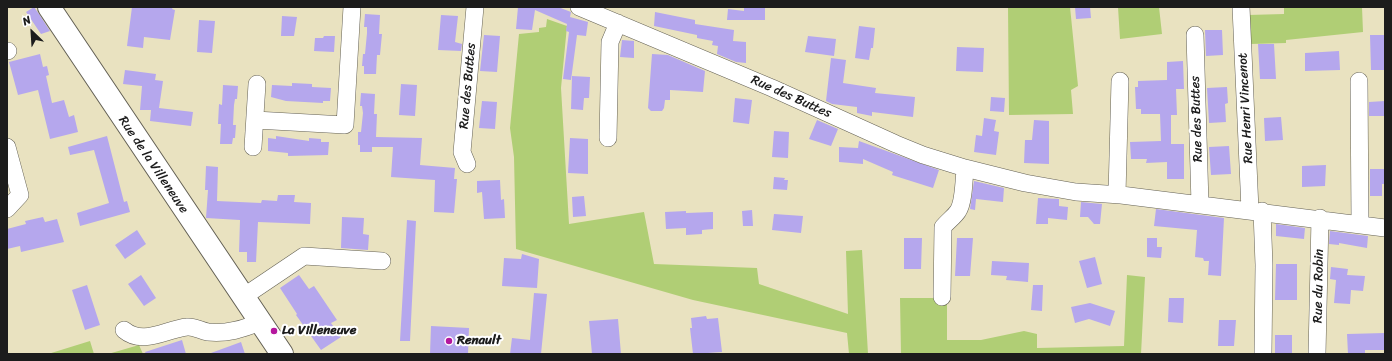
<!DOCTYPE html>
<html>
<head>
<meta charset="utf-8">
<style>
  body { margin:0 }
  #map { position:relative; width:1392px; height:361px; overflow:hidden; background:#e9e2c0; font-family:Sriracha,sans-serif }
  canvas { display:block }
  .frame { position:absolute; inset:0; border:8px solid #1c1c1c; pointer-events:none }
  .north { position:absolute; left:12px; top:12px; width:40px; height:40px; -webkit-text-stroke:3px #fff; paint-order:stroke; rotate:335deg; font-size:11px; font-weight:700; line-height:16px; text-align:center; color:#1c1c1c }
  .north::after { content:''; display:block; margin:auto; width:14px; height:18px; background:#1c1c1c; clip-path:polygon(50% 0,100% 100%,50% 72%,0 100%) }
</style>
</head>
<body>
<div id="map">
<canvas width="1392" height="361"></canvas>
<div class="frame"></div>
<div class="north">N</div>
</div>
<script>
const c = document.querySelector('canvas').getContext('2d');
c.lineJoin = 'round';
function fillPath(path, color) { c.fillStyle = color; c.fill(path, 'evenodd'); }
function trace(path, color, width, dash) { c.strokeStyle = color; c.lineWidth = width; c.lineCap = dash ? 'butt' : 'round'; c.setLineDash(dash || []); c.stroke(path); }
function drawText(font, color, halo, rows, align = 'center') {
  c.font = font + ' Sriracha,sans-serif'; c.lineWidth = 4; c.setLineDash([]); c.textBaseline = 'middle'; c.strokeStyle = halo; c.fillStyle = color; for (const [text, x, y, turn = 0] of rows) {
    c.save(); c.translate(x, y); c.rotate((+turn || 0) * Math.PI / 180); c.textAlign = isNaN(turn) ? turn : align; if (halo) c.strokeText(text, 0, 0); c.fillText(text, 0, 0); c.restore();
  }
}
fillPath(new Path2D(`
  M 1008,7 L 1070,7 L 1078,86 L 1071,90 L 1073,114 L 1009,115 Z
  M 1118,7 L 1159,7 L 1162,34 L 1120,39 Z
  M 1284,7 L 1362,7 L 1363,32 L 1286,40 L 1286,43 L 1250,44 L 1248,15 L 1284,14 Z
  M 547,19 L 567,26 L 561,88 L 569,224 L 644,212 L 654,264 L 757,268 L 759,284 L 848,314 L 846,251 L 862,250 L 868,354 L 849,354 L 847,333 L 693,300 L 516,249 L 514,157 L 510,128 L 519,34 L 539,32 L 539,28 L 546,27 Z
  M 1127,275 L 1145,277 L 1141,354 L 901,354 L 900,298 L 947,298 L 947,340 L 981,340 L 1024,331 L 1037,334 L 1037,348 L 1124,346 Z
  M 90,341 L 94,354 L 48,354 Z
  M 139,345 L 143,354 L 108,354 Z`), '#b0ce75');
fillPath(new Path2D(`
  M 34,7 L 39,14 L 50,31 L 41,34 L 26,12 Z
  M 132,7 L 173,7 L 172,9 L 175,10 L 170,40 L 144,37 L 143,48 L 127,46 Z
  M 518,7 L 558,7 L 571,12 L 570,17 L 588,22 L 586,36 L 577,35 L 571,80 L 563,79 L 569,32 L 566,31 L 567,24 L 535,10 L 532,30 L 516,29 Z
  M 744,7 L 765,7 L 765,20 L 727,20 L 728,9 L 744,11 Z
  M 1075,7 L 1090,7 L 1091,18 L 1076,19 Z
  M 655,12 L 695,20 L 695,24 L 734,30 L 733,41 L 746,42 L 746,63 L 736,62 L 717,54 L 718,46 L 712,45 L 713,41 L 697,38 L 697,35 L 654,26 Z
  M 365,14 L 380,15 L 379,34 L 382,34 L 380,55 L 377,55 L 376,74 L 364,74 L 364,66 L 362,66 L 363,54 L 365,54 L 367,33 L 367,27 L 364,27 Z
  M 441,15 L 458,16 L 455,42 L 462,44 L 461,51 L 438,50 Z
  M 282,16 L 297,17 L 294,36 L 281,36 Z
  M 199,20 L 215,21 L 212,53 L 197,52 Z
  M 859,26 L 875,28 L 873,48 L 871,48 L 869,60 L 855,58 Z
  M 1205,30 L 1222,30 L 1223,55 L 1206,56 Z
  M 484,35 L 500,36 L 497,72 L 480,71 Z
  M 1370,35 L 1385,35 L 1385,70 L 1371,70 Z
  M 324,36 L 335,36 L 334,52 L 314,51 L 315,38 L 323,38 Z
  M 808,36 L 836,39 L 834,56 L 805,52 Z
  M 622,40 L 634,41 L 634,58 L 620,57 Z
  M 1258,44 L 1274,44 L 1276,79 L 1260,79 Z
  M 957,47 L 984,48 L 983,72 L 956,71 Z
  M 1339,51 L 1340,70 L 1305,71 L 1305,53 Z
  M 40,54 L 43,67 L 47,66 L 49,75 L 46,76 L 52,103 L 64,100 L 69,117 L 74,115 L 78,132 L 50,139 L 38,90 L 18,95 L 9,62 Z
  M 652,54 L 668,55 L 705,71 L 703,92 L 670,90 L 670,100 L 665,100 L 664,108 L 662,111 L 651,111 L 648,108 Z
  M 831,58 L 846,60 L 843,83 L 876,88 L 875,93 L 915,97 L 913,117 L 872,112 L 872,116 L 857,113 L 857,107 L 832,104 L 826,101 Z
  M 1183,61 L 1184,89 L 1176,89 L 1177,115 L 1171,115 L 1171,144 L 1184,144 L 1184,179 L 1167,179 L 1167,162 L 1146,163 L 1147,159 L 1131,159 L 1130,142 L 1161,141 L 1160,114 L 1141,114 L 1141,109 L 1136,109 L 1135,87 L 1138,87 L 1138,81 L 1167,80 L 1167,62 Z
  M 125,70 L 156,74 L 155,80 L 163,81 L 159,108 L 193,112 L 191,126 L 150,121 L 151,110 L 140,110 L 142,86 L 123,84 Z
  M 572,76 L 590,77 L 589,98 L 584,98 L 583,110 L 571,109 Z
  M 292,83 L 312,84 L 312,87 L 331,88 L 330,101 L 323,101 L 323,103 L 286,101 L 271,97 L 272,85 L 292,86 Z
  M 401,84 L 417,85 L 415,116 L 399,115 Z
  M 223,85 L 238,86 L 237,99 L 235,99 L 234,105 L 233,125 L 236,125 L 235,138 L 233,138 L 232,144 L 220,144 L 221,124 L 218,124 L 219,104 L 222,105 Z
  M 1227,87 L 1228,103 L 1225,104 L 1226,122 L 1209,123 L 1207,88 Z
  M 361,93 L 375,94 L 374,114 L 377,114 L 376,137 L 422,138 L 420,165 L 455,168 L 454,179 L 457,179 L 454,213 L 434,212 L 435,180 L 391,177 L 393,147 L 372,147 L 372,152 L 360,152 L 360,145 L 358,145 L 358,132 L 361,132 L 363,113 L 362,106 L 360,106 Z
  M 991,97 L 1005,98 L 1004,112 L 990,111 Z
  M 735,98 L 752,100 L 749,124 L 733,122 Z
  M 482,101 L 497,102 L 495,129 L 479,128 Z
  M 1385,101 L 1385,116 L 1369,116 L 1369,102 Z
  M 1281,117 L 1283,140 L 1265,141 L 1264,118 Z
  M 984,118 L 996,120 L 994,131 L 999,132 L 996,155 L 974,152 L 976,135 L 982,136 Z
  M 817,120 L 838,129 L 831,146 L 809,139 Z
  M 1034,120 L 1049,121 L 1049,164 L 1024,163 L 1025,140 L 1032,140 Z
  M 774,131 L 789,132 L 788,158 L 772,157 Z
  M 107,136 L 124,202 L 127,201 L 130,212 L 80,226 L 77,213 L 109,203 L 94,150 L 70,155 L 68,147 Z
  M 276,136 L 309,141 L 309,138 L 321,139 L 321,142 L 329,142 L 328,155 L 288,156 L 288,153 L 268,151 L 268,138 L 276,139 Z
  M 570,138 L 588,139 L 588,174 L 568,173 Z
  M 859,141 L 939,170 L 933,188 L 892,175 L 893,172 L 863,159 L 863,164 L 839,162 L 839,147 L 858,148 Z
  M 1229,146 L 1231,174 L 1211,175 L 1209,147 Z
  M 1326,165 L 1325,186 L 1302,187 L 1302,166 Z
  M 206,166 L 218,167 L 217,201 L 261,203 L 262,200 L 277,201 L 278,195 L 295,195 L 294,202 L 311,203 L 310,224 L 258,222 L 256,262 L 247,262 L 247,252 L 239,252 L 240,220 L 206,218 L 208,190 L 205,190 Z
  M 1370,169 L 1385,169 L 1385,184 L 1382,184 L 1382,196 L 1370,196 Z
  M 774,177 L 785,178 L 784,180 L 788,180 L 787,190 L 773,189 Z
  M 500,180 L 501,200 L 504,199 L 505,218 L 484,219 L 482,192 L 477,193 L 477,181 Z
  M 974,181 L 1004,188 L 1003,202 L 976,199 L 975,210 L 970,209 Z
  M 584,196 L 586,216 L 573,217 L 572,197 Z
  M 1038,198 L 1059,199 L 1059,206 L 1068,207 L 1067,220 L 1048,218 L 1048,224 L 1036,224 Z
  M 1081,202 L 1102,204 L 1100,224 L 1094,224 L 1088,217 L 1080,217 Z
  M 1156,209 L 1224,218 L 1221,276 L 1208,275 L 1209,261 L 1204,261 L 1203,258 L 1195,257 L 1197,230 L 1154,226 Z
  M 752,210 L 753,226 L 743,226 L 742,211 Z
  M 686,211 L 686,213 L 713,212 L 713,229 L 702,230 L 702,234 L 686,235 L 686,228 L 666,229 L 665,212 Z
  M 774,214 L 803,216 L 801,233 L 772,230 Z
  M 43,217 L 45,222 L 57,219 L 64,242 L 21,252 L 20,246 L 7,249 L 7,229 L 26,224 L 25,221 Z
  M 342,217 L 364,218 L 363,234 L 369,235 L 368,250 L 341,248 Z
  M 407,220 L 416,221 L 410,341 L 400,341 Z
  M 1276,224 L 1305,228 L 1304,239 L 1276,236 Z
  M 137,230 L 146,244 L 125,259 L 115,245 Z
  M 1330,231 L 1368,236 L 1367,248 L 1339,243 L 1339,245 L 1329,244 Z
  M 904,238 L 922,238 L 921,269 L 904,269 Z
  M 957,238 L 973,238 L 970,276 L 955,276 Z
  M 1147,238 L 1157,238 L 1157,247 L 1162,247 L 1161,258 L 1147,257 Z
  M 522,254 L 539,259 L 537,288 L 502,286 L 504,258 L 521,259 Z
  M 1095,257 L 1102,284 L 1087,288 L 1079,261 Z
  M 992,261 L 1029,263 L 1028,282 L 1006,280 L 1007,276 L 991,275 Z
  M 1276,264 L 1297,264 L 1297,300 L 1275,300 Z
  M 1331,267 L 1348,269 L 1347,275 L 1365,276 L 1363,291 L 1351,290 L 1350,304 L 1334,303 L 1336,280 L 1330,279 Z
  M 141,275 L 156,298 L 144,306 L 128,284 Z
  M 299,275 L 309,289 L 314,286 L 337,320 L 331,323 L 341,337 L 321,350 L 296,315 L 297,314 L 280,288 Z
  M 87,285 L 100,325 L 85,330 L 72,290 Z
  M 1033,285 L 1043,285 L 1042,311 L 1031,310 Z
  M 534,293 L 547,294 L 541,354 L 510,354 L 512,338 L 530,340 Z
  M 1169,298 L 1184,298 L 1183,323 L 1168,322 Z
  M 1090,303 L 1115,311 L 1110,326 L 1089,319 L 1075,323 L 1071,307 Z
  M 706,316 L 707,319 L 718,318 L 722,352 L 693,354 L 690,328 L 692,328 L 691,318 Z
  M 618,319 L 621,354 L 592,354 L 589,321 Z
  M 1219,320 L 1236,320 L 1234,346 L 1218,346 Z
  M 431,326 L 469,328 L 468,354 L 430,354 Z
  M 1385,333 L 1385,350 L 1365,350 L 1365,354 L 1348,354 L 1347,334 Z
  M 1275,335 L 1292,335 L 1292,354 L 1275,354 Z
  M 182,340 L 186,354 L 146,354 L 145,352 Z
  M 241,342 L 245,354 L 211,354 L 211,353 Z`), '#b5a7ed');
const minor = new Path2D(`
  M 579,7 L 772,88 L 896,144 L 923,155 L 965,168 L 1025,183 L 1076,192 L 1121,195 L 1385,228
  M 1241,7 L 1250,210
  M 1195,35 L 1200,204
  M 7,51 L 8,51
  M 1359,81 L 1360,223
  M 255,120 L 345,125 L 352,7
  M 608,138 L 610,42 L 618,23
  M 7,147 L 20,195 L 7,209
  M 253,147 L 257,84
  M 467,164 L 462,152 L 475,7
  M 1117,194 L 1120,81
  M 1262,211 L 1264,265 L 1263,354
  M 243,297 L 304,256 L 382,261
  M 942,297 L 943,227 C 948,221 955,216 958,211 C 964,202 964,178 965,168
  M 124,330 C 143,346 166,329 187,327 C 194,326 201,331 208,332 C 227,334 243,329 260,322
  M 1317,354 L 1320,218`);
const major = new Path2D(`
  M 49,7 L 282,354`);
trace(minor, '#646155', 18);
trace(major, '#646155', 24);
trace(minor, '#fff', 17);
trace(major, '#fff', 22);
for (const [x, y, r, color] of [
  [274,331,4,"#b5179e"],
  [449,341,4,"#b5179e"]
]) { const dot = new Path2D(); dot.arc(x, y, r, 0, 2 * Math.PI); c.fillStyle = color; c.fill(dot); trace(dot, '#fff', 1.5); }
drawText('13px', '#1c1c1c', '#fff', [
  ["Rue des Buttes",468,86,-85],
  ["Rue des Buttes",791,97,24],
  ["Rue Henri Vincenot",1246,108,-93],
  ["Rue des Buttes",1197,119,-92],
  ["Rue de la Villeneuve",153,165,56],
  ["Rue du Robin",1319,286,-89]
]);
drawText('bold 13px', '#1c1c1c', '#fff', [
  ["La Villeneuve",282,331],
  ["Renault",457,341]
], 'left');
</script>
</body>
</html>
